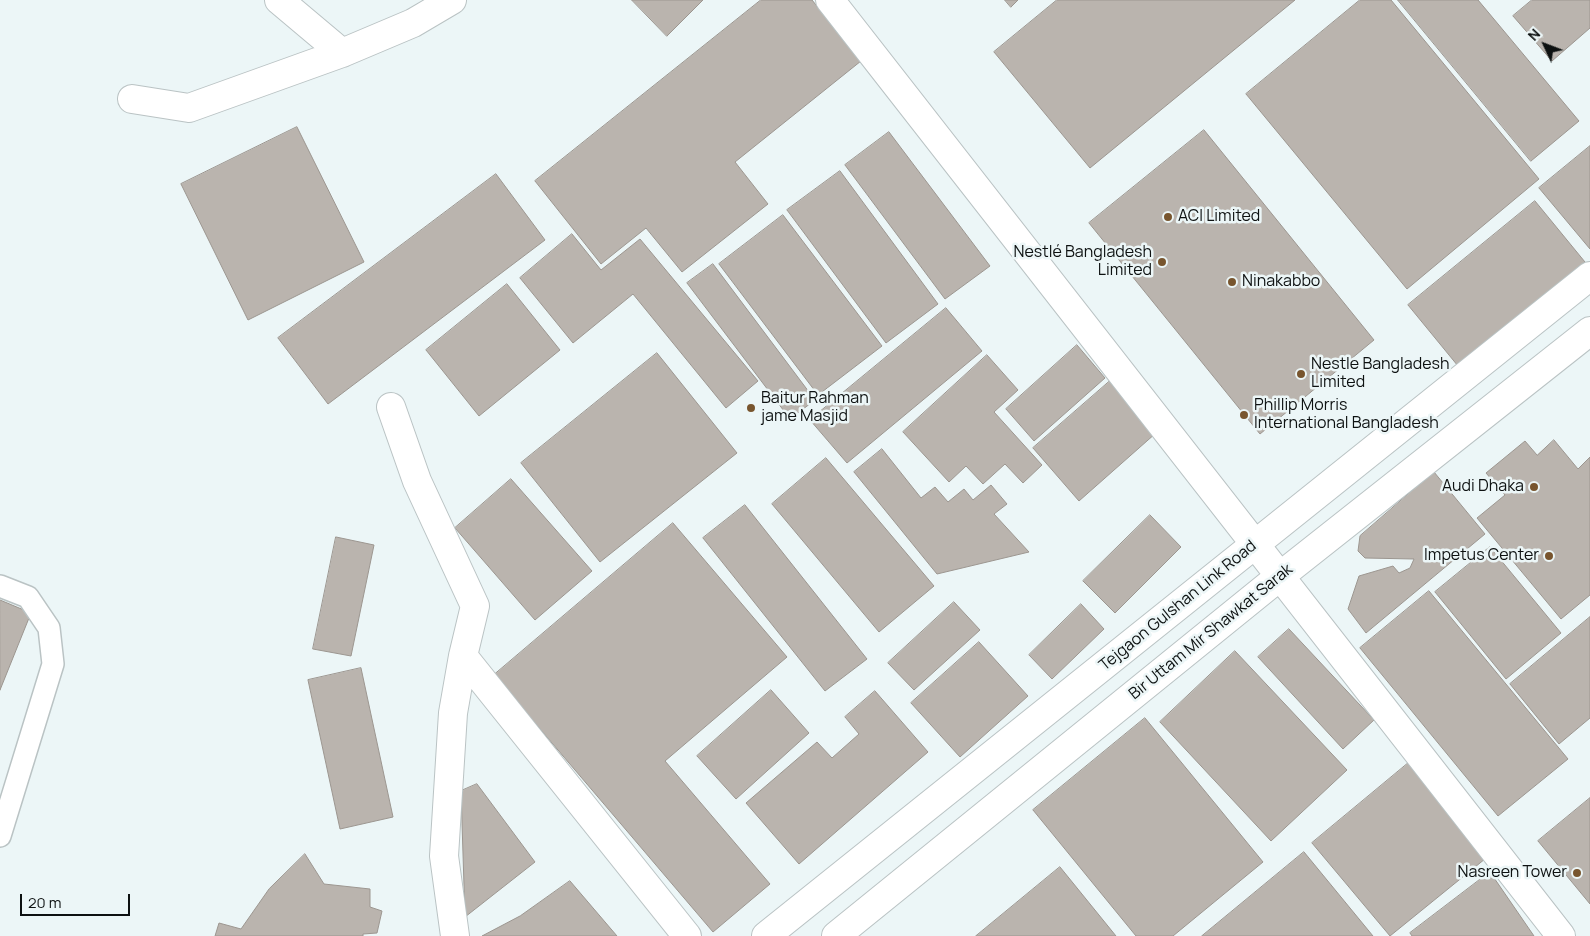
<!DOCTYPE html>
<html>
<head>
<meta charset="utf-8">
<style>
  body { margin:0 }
  #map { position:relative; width:1590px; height:936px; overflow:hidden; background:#ecf6f7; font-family:Manrope,sans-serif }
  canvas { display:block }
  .north { position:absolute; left:1520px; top:20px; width:50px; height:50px; -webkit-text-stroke:4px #ecf6f7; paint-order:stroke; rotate:313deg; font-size:14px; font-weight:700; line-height:20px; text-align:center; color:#0d1111 }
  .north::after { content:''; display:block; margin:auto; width:18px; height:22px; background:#0d1111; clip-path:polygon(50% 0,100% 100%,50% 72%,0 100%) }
  .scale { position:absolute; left:20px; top:894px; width:110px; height:22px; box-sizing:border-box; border:2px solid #0d1111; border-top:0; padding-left:6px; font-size:15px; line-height:18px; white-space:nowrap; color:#0d1111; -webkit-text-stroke:4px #ecf6f7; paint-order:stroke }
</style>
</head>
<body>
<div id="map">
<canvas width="1590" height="936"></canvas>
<div class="north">N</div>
<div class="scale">20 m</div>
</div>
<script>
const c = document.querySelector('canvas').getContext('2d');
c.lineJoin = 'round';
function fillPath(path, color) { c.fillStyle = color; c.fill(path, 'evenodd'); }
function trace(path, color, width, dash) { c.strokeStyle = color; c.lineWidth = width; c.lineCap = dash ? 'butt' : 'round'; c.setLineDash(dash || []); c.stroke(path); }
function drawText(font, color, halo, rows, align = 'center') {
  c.font = font + ' Manrope,sans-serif'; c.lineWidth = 5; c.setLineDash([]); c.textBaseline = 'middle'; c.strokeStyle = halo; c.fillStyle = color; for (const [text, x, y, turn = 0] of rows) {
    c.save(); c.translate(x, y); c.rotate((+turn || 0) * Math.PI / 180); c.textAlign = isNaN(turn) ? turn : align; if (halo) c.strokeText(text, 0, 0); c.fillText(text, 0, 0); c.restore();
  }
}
const building = new Path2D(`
  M 632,0 L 703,0 L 667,36 Z
  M 761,0 L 812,0 L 861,61 L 735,162 L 768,204 L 682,272 L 646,228 L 601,264 L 535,181 Z
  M 1005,0 L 1018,0 L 1011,7 Z
  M 1057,0 L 1295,0 L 1090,168 L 994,52 Z
  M 1360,0 L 1391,0 L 1539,179 L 1407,289 L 1246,94 Z
  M 1398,0 L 1478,0 L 1579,121 L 1531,161 Z
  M 1532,0 L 1590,0 L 1590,28 L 1552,61 L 1513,16 Z
  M 297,127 L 364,262 L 248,320 L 181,184 Z
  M 1204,130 L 1374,340 L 1260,434 L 1089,223 Z
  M 889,132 L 990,266 L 945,299 L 845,165 Z
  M 1590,146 L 1590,249 L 1539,188 Z
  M 840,171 L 938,304 L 886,343 L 787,210 Z
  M 496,174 L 545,240 L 328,404 L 278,338 Z
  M 1535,201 L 1585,262 L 1458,366 L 1408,305 Z
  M 783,215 L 882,346 L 818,395 L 719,264 Z
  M 572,234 L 601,270 L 640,239 L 758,381 L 726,408 L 633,294 L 573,343 L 520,278 Z
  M 713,264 L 815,400 L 790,419 L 687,283 Z
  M 507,284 L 560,350 L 479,416 L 426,350 Z
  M 946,308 L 982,351 L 847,463 L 810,420 Z
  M 1077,345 L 1105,378 L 1034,441 L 1006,409 Z
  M 657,353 L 737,453 L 600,562 L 521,463 Z
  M 987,355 L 1018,390 L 994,412 L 1042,465 L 1023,483 L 1005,464 L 983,484 L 966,466 L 949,482 L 903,432 Z
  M 1110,381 L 1156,433 L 1079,501 L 1033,448 Z
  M 1554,440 L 1578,469 L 1590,457 L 1590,595 L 1561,619 L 1477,518 L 1505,495 L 1486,473 L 1525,441 L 1537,455 Z
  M 882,449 L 921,498 L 935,487 L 948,502 L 964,489 L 973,500 L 991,485 L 1007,504 L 994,514 L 1029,552 L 937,574 L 854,472 Z
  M 826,458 L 934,586 L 879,632 L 772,504 Z
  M 1434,472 L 1485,534 L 1366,633 L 1348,609 L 1359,576 L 1393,566 L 1399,573 L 1410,568 L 1414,559 L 1365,558 L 1358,551 L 1360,536 Z
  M 511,479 L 592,571 L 535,620 L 455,528 Z
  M 745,505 L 867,659 L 825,691 L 703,538 Z
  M 1150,515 L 1181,547 L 1115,613 L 1083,581 Z
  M 673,523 L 787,657 L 665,761 L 770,884 L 713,932 L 494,675 Z
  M 336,537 L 374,545 L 351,656 L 313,649 Z
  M 1490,547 L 1561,633 L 1506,679 L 1435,592 Z
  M 1429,591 L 1568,759 L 1498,816 L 1360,648 Z
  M 0,600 L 31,613 L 0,690 Z
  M 954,602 L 980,630 L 914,690 L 888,663 Z
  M 1081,604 L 1104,629 L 1052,679 L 1029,655 Z
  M 1590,617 L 1590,718 L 1559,744 L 1510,684 Z
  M 1289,629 L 1374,720 L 1343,749 L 1258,657 Z
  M 979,642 L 1028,696 L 960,757 L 911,703 Z
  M 1235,651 L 1347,770 L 1271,841 L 1160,722 Z
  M 361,668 L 393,817 L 340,829 L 308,680 Z
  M 771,690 L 809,733 L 736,799 L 697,756 Z
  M 875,691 L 928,752 L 799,864 L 746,803 L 817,742 L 832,758 L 859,734 L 845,717 Z
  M 1145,718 L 1263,862 L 1173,936 L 1136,936 L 1033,810 Z
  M 1418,755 L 1496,850 L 1390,936 L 1312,843 Z
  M 477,784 L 535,862 L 465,917 L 461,791 Z
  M 1590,798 L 1590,904 L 1538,841 Z
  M 1304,852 L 1373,936 L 1202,936 Z
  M 305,854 L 324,884 L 370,889 L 370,907 L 382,911 L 377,933 L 363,934 L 363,936 L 215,936 L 219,923 L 241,929 L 269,889 Z
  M 1060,867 L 1116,936 L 976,936 Z
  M 1490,872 L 1534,936 L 1412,936 L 1410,933 Z
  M 570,881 L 617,936 L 482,936 L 520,916 Z`);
fillPath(building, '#bab4ae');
trace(building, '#9c9690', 1);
const lane = new Path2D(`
  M 0,586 L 28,597 L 49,628 L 53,664 L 0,836`);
const street = new Path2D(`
  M 279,0 L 342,53
  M 132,99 L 189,108 L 342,53 L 413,23 L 452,0
  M 391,407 L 417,481 L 475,606 L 463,656 L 453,713 L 444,856 L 455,936
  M 463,656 L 687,936`);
const secondary = new Path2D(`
  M 830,0 L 1561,936
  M 766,936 L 1590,276
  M 836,936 L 1279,577 L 1590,331`);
trace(lane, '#bac3c4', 24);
trace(street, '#bac3c4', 30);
trace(secondary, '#bac3c4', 30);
trace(lane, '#fff', 21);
trace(street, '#fff', 28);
trace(secondary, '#fff', 28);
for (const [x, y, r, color] of [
  [1168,217,5,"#78552e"],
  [1162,262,5,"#78552e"],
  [1232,282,5,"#78552e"],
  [1301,374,5,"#78552e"],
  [751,408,5,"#78552e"],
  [1244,415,5,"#78552e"],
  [1534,487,5,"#78552e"],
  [1549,556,5,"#78552e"],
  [1577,873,5,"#78552e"]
]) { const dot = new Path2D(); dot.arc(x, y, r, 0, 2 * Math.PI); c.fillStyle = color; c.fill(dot); trace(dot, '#ecf6f7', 2); }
drawText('16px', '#0d1111', '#ecf6f7', [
  ["ACI Limited",1178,217],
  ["Nestlé Bangladesh",1152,253,"right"],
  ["Limited",1152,271,"right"],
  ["Ninakabbo",1242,282],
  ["Nestle Bangladesh",1311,365],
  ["Limited",1311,383],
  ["Baitur Rahman",761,399],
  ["jame Masjid",761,417],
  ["Phillip Morris",1254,406],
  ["International Bangladesh",1254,424],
  ["Audi Dhaka",1524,487,"right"],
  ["Impetus Center",1539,556,"right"],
  ["Nasreen Tower",1567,873,"right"]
], 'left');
drawText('16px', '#0d1111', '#ecf6f7', [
  ["Tejgaon Gulshan Link Road",1178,606,-39],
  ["Bir Uttam Mir Shawkat Sarak",1211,632,-39]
]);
</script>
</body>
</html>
